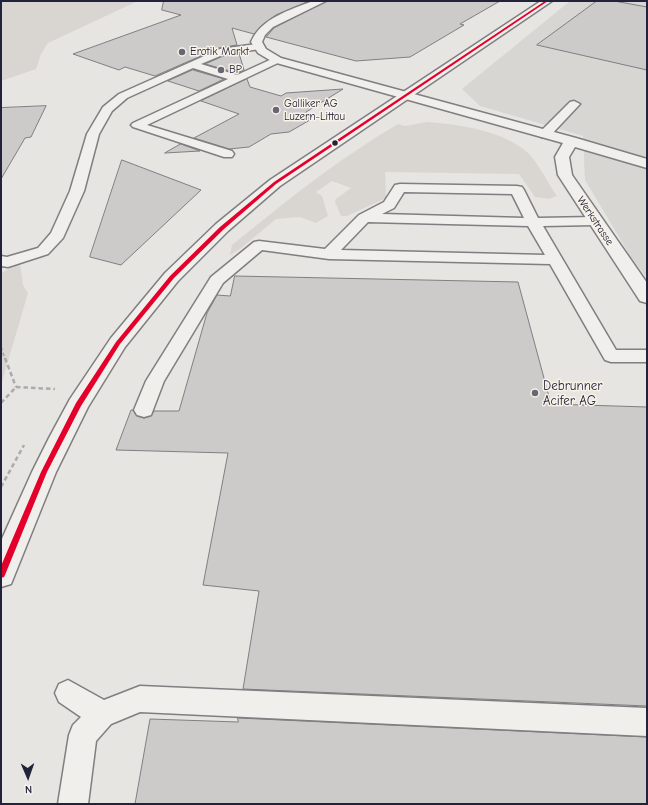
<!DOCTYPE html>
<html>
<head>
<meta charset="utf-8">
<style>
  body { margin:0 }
  #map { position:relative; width:648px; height:805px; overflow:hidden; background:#e7e5e1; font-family:"Comic Neue",sans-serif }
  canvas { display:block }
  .frame { position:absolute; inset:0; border:2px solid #22223b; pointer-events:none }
  .north { position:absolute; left:8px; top:757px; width:40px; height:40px; -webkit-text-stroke:3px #f7f3e8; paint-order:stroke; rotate:178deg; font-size:11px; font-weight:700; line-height:16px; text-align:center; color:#22223b }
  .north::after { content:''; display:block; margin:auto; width:14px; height:18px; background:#22223b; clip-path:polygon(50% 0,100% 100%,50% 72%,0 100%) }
</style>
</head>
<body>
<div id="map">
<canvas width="648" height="805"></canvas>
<div class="frame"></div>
<div class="north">N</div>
</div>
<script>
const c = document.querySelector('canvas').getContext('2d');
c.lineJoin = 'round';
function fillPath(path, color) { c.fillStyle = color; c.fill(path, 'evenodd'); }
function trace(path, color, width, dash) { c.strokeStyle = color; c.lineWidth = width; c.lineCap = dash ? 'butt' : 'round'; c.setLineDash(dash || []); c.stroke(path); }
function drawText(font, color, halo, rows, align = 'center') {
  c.font = font + ' "Comic Neue",sans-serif'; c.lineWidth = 3; c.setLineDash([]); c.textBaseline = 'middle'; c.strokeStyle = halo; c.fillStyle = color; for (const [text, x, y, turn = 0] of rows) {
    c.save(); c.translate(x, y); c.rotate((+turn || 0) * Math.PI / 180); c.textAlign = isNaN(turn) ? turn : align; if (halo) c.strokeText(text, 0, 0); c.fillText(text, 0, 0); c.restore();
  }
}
fillPath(new Path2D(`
  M 570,1 L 647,1 L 647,278 L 631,257 L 585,180 L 583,136 L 480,106 L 462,89 Z`), '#d8d6d3');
fillPath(new Path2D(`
  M 1,1 L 138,1 L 48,43 L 41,54 L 36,69 L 1,81 Z
  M 427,122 C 458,124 505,131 528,153 C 538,162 549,185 557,196 L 549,199 L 535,197 L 519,174 L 385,172 L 386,198 L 347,216 L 341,216 L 335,202 L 336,199 L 351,188 L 332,181 L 316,192 L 322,196 L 328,216 L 316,223 L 300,217 L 276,219 L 240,249 L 230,255 L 232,245 C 285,202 338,159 398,124 L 405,126 Z
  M 20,263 L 23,285 L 28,293 L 1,385 L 1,273 Z`), '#d9d6d2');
const building = new Path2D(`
  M 164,1 L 309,1 L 276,15 L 261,26 L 254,34 L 232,28 L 237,45 L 219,48 L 155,76 L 125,67 L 119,70 L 73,54 L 181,15 L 162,10 Z
  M 327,1 L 500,1 L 460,24 L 464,25 L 410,57 L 356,61 L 266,37 L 274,28 Z
  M 597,1 L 614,1 L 647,7 L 647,70 L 537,45 Z
  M 239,53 L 244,70 L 237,73 L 205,64 L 225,55 Z
  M 193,70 L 224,79 L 199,91 L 168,81 Z
  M 247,79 L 250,87 L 281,96 L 286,93 L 343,89 L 306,112 L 310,120 L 289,132 L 271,134 L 249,147 L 229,149 L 194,138 L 239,114 L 201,101 Z
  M 46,106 L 31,137 L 25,138 L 1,179 L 1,108 Z
  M 181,144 L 200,151 L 165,153 Z
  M 122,160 L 201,190 L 121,265 L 90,257 Z
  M 235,276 L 518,282 L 551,404 L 647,407 L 647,706 L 243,689 L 259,591 L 203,585 L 228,453 L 116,450 L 131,410 L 133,410 L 137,416 L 144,418 L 151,416 L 154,411 L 179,411 L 207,313 L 217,295 L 230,296 Z
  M 238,718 L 647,737 L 647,804 L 135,804 L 150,719 L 238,722 Z`);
fillPath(building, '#cdcbc9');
trace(building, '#7f7e81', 1);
const service = new Path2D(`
  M 257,44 L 260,45 L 262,47 L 260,49 L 225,54 L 201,64 L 237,75 L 274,58 L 280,58 L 282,60 L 280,62 L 147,125 L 232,151 L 234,154 L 232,157 L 224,157 L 133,127 L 131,125 L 133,123 L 228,79 L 193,68 L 127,98 L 112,111 L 99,134 L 84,191 L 63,238 L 48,254 L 8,267 L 1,266 L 1,256 L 7,257 L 38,248 L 51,233 L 70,191 L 87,134 L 103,107 L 119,94 L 220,49 Z
  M 574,101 L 580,104 L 549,137 L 541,137 L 539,134 L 541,131 L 570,102 Z
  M 400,184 L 517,186 L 522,187 L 524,190 L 538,218 L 595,217 L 600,218 L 602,221 L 600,224 L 595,225 L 543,226 L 616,350 L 647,350 L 647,362 L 611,362 L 605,360 L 550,264 L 329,259 L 262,250 L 223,283 L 164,381 L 151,415 L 144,417 L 137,415 L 134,410 L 146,381 L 211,277 L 254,242 L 259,241 L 325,249 L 359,215 L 384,202 L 395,185 ZM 404,192 L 512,194 L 524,218 L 382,214 L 394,208 ZM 368,222 L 528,226 L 545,255 L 341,250 Z
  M 68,680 L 104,700 L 140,686 L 647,708 L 647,736 L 140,712 L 111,724 L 96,741 L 88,804 L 58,804 L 69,735 L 73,725 L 81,717 L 59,702 L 55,693 L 59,684 Z`);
const minor = new Path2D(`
  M 313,1 L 326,1 L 273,27 L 265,35 L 262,42 L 266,49 L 281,58 L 576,138 L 647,159 L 647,168 L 575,147 L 569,157 L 572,175 L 647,283 L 647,303 L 640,301 L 558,175 L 555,157 L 563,143 L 273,62 L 258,53 L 251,42 C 261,18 290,10 313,1 Z`);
const primary = new Path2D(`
  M 541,1 L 552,1 L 280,186 L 228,231 L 178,281 L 125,347 L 88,407 L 56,472 L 11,584 L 1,587 L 1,541 L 32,472 L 49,438 L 70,399 L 111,338 L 165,273 L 216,224 L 270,180 Z`);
trace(service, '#7f7e81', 3);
trace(minor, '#7f7e81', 3);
trace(primary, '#7f7e81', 3);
trace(new Path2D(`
  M 1,347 L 5,359`), '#acaaab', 2, [3.5, 2.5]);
trace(new Path2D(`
  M 5,358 L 16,387
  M 16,387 L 55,389
  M 1,403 L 16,387
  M 1,487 L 24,445`), '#acaaab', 2.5, [4.5, 3]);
fillPath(service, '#f0efeb');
fillPath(minor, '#f0efeb');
fillPath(primary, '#f0efeb');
fillPath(new Path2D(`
  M 545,1 L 548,1 L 276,184 L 224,229 L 174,278 L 120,344 L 81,406 L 47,472 L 5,575 L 4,577 L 1,578 L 1,566 L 41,472 L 76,403 L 116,342 L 170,276 L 220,227 L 274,182 Z`), '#e4002b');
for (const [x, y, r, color] of [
  [182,52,4,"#676675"],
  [221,70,4,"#676675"],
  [276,110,4,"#676675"],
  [335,143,3.5,"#22223b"],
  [535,393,4,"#676675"]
]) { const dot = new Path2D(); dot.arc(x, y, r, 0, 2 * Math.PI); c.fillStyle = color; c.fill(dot); trace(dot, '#f7f3e8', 1.5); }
drawText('11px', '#22223b', '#f7f3e8', [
  ["Erotik Markt",190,52],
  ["BP",229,70],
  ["Galliker AG",284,104],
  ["Luzern-Littau",284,117]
], 'left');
drawText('11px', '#22223b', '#f7f3e8', [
  ["Werkstrasse",595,221,56]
]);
drawText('13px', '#22223b', '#f7f3e8', [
  ["Debrunner",543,386],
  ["Acifer AG",543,401]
], 'left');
</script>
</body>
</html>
